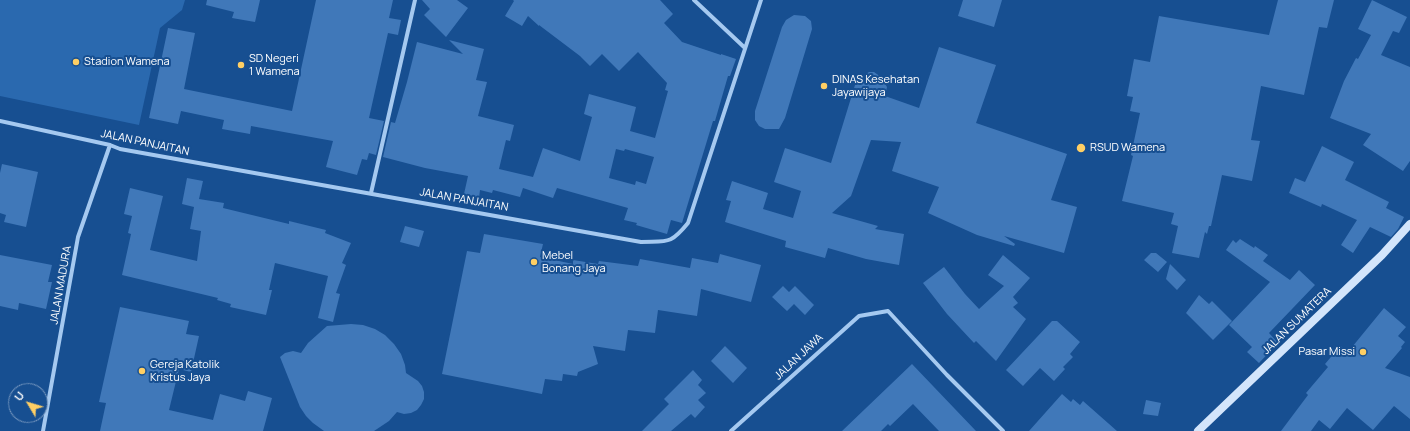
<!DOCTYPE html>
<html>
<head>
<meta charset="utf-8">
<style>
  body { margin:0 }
  #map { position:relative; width:1410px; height:431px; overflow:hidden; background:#174f91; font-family:Manrope,sans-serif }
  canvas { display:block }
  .north { position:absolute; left:8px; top:383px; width:40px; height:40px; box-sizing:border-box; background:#174f91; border:1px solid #7495bd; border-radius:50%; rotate:308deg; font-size:11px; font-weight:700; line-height:16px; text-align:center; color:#fff }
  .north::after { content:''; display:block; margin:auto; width:14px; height:18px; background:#ffcf64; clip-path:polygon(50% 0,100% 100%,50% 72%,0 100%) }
</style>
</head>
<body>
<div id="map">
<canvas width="1410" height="431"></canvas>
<div class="north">U</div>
</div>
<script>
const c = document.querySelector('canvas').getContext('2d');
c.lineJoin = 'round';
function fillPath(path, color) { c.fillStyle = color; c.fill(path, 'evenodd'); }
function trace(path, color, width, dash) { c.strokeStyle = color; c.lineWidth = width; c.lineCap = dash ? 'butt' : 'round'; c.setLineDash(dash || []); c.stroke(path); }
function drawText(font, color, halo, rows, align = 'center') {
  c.font = font + ' Manrope,sans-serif'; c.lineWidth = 4; c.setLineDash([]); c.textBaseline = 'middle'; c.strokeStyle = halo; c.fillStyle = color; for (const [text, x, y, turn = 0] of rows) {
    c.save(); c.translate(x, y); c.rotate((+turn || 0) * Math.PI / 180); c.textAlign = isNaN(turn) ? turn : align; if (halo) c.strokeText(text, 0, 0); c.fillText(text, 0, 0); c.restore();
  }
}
fillPath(new Path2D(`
  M 0,0 L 185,0 L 182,10 L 160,28 L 139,125 L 0,96 Z`), '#2a69af');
fillPath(new Path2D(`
  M 207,0 L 260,0 L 255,22 L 232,18 L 234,12 L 206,5 Z
  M 316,0 L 393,0 L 389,18 L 401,20 L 398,35 L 388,33 L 369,118 L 384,121 L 376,155 L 369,153 L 367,160 L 362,159 L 357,175 L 326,167 L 333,141 L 251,126 L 250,134 L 222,129 L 224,120 L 181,111 L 178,124 L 149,118 L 168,28 L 195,33 L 184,89 L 292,111 Z
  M 422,0 L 457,0 L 468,8 L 446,37 L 424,15 L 430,9 Z
  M 513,0 L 660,0 L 673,14 L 664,23 L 682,42 L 721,55 L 721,54 L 736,59 L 730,76 L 728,76 L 715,121 L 713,121 L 682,223 L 671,220 L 667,234 L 636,225 L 637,223 L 624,220 L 628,208 L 557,188 L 553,198 L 523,188 L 520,197 L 493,190 L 492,193 L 480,190 L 479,198 L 464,194 L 468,176 L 425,168 L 383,157 L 391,122 L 395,123 L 407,82 L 417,42 L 463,54 L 449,40 L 484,49 L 476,80 L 487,82 L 478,116 L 514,125 L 510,141 L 506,140 L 499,169 L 533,177 L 543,148 L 580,161 L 592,117 L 584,114 L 589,94 L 636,107 L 630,131 L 655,138 L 668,91 L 665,90 L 667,83 L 638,52 L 619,71 L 602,54 L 590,66 L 580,56 L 539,25 L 539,26 L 528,16 L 522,26 L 505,16 L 514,1 ZM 616,149 L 624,151 L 625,149 L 654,157 L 646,184 L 636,181 L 635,185 L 609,178 Z
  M 963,0 L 1002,0 L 994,27 L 958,16 Z
  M 1278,0 L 1334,0 L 1327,28 L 1319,27 L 1304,95 L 1261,86 L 1251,140 L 1260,141 L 1252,181 L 1222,175 L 1211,226 L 1209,226 L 1207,234 L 1205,232 L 1199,258 L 1172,253 L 1178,226 L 1171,224 L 1174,213 L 1122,201 L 1133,156 L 1131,155 L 1140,113 L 1130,111 L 1133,97 L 1127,96 L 1134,59 L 1150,62 L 1159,16 L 1269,35 Z
  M 1372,0 L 1407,17 L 1399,33 L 1393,31 L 1381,55 L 1410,67 L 1410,161 L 1403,171 L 1363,145 L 1371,134 L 1330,118 L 1344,81 L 1356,58 L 1358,59 L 1371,35 L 1358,29 Z
  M 794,15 L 805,16 L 811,21 L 812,29 L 785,118 L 779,129 L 765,129 L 759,126 L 755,120 L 755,111 L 782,27 L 786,20 Z
  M 939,47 L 996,65 L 976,123 L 1067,154 L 1051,200 L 1077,207 L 1064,253 L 1004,236 L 1015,244 L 1014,246 L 977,235 L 928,213 L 939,187 L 892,171 L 901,142 L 871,140 L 851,196 L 832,213 L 878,226 L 875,229 L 904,234 L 899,265 L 866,259 L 828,248 L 825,258 L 785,247 L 786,241 L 725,222 L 731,201 L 726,200 L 732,181 L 768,193 L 763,209 L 793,218 L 801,191 L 774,182 L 785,148 L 831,163 L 855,85 L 861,77 L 869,72 L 874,72 L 881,77 L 887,87 L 885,96 L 919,108 Z
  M 1322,146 L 1354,162 L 1345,180 L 1389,202 L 1386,208 L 1404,217 L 1398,229 L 1391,237 L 1370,227 L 1353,253 L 1341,245 L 1357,220 L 1322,204 L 1321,207 L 1289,193 L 1295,178 L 1305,182 Z
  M 2,164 L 38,172 L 26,227 L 4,222 L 6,215 L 0,213 L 0,173 Z
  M 187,178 L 203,181 L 199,199 L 224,203 L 223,208 L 289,224 L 289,221 L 326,230 L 325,233 L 351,243 L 342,263 L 346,265 L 336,293 L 340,294 L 333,322 L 318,318 L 328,276 L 275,263 L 269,290 L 272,290 L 266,315 L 230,307 L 231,304 L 217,300 L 218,298 L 122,275 L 131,234 L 128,233 L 132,216 L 124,214 L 130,188 L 163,196 L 150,250 L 197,261 L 201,231 L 190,229 L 194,207 L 182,204 Z
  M 405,226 L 424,231 L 419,247 L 400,242 Z
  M 484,234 L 543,244 L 540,257 L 573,264 L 573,260 L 598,264 L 599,261 L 638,266 L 640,259 L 690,268 L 692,258 L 718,263 L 720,254 L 761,265 L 751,302 L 701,289 L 697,316 L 658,310 L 655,333 L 628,330 L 625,351 L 593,346 L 598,364 L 578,372 L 577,376 L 563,374 L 562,381 L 545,379 L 542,394 L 442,374 L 467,251 L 480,253 Z
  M 1240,239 L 1254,248 L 1255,246 L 1268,255 L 1263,261 L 1290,280 L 1299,270 L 1315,285 L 1269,333 L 1278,343 L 1259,363 L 1247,352 L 1252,347 L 1229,325 L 1270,282 L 1226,250 L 1233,240 L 1236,243 Z
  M 1151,253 L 1156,253 L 1167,262 L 1158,272 L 1144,260 Z
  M 0,255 L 52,265 L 48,282 L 52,282 L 46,309 L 19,303 L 18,310 L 0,306 Z
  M 1003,255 L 1030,278 L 1013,297 L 1018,303 L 1013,307 L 1026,319 L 996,361 L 976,341 L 974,343 L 947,314 L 923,283 L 944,267 L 965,294 L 979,309 L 1004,286 L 988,275 Z
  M 1170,264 L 1186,280 L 1177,290 L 1166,279 Z
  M 783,286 L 789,292 L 795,286 L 814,305 L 805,315 L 794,304 L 787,311 L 772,297 Z
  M 1199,295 L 1209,304 L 1212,301 L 1232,321 L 1213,340 L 1186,313 Z
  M 120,307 L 189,321 L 186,334 L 199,336 L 191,372 L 179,369 L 169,410 L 213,420 L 220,394 L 245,401 L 248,391 L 272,398 L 263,431 L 100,431 L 106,403 L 99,402 Z
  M 1384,308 L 1406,327 L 1398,336 L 1405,342 L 1401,347 L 1402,348 L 1385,368 L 1410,377 L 1410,419 L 1394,406 L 1373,430 L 1347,408 L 1330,429 L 1319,420 L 1311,431 L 1281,431 L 1308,395 L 1306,393 L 1328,367 L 1325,364 L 1336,351 L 1337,352 L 1341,346 L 1348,352 Z
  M 1052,321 L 1057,321 L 1080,342 L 1070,354 L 1073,357 L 1063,367 L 1065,369 L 1054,381 L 1040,368 L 1023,386 L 1006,370 Z
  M 351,324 L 363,325 L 375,329 L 385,335 L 394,344 L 401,354 L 405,365 L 406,373 L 418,381 L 422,386 L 424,392 L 424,399 L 421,405 L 417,410 L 411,413 L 404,414 L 397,412 L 389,421 L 374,431 L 324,431 L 313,423 L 306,416 L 300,407 L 280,357 L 285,353 L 293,351 L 301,353 L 308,343 L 327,326 Z
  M 725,346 L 747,368 L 733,383 L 711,361 Z
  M 912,364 L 976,431 L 939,431 L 913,404 L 890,426 L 888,424 L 881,431 L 842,431 Z
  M 693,370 L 702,380 L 698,385 L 706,393 L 698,400 L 705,407 L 695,418 L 691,414 L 671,431 L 642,431 L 669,404 L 664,399 Z
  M 1062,394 L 1071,402 L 1073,399 L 1080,405 L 1083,401 L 1117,431 L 1029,431 Z
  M 1146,400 L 1161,403 L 1158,416 L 1143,414 Z`), '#4078b9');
trace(new Path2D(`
  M 694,0 L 745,48
  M 0,121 L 110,145 L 120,149 L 641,242 C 668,241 670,245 688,223 L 761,0
  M 371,193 L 415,0
  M 43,431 L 78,237 L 110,145
  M 731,431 L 859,316 L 888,311 L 947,375 L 1003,431`), '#a5c9f0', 4);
trace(new Path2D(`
  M 1198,431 L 1382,255 L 1410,224`), '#d3e5fb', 8);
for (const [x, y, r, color] of [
  [76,62,4,"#ffcf64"],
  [241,65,4,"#ffcf64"],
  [824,86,4,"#ffcf64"],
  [1081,148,5,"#ffcf64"],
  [534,262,4,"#ffcf64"],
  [1363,352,4,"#ffcf64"],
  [142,371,4,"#ffcf64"]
]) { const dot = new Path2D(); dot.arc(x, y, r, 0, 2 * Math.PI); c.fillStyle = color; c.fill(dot); trace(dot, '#174f91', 1.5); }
drawText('11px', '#fff', '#174f91', [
  ["SD Negeri",249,59],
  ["1 Wamena",249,72],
  ["Stadion Wamena",84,62],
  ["DINAS Kesehatan",832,80],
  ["Jayawijaya",832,93],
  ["RSUD Wamena",1090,148],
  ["Mebel",542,256],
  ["Bonang Jaya",542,269],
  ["Pasar Missi",1355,352,"right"],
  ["Gereja Katolik",150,365],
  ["Kristus Jaya",150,378]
], 'left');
drawText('11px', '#fff', '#174f91', [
  ["JALAN PANJAITAN",145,143,12],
  ["JALAN PANJAITAN",464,200,10],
  ["JALAN MADURA",61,285,-80],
  ["JALAN SUMATERA",1297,321,-44],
  ["JALAN JAWA",799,357,-43]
]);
</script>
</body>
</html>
